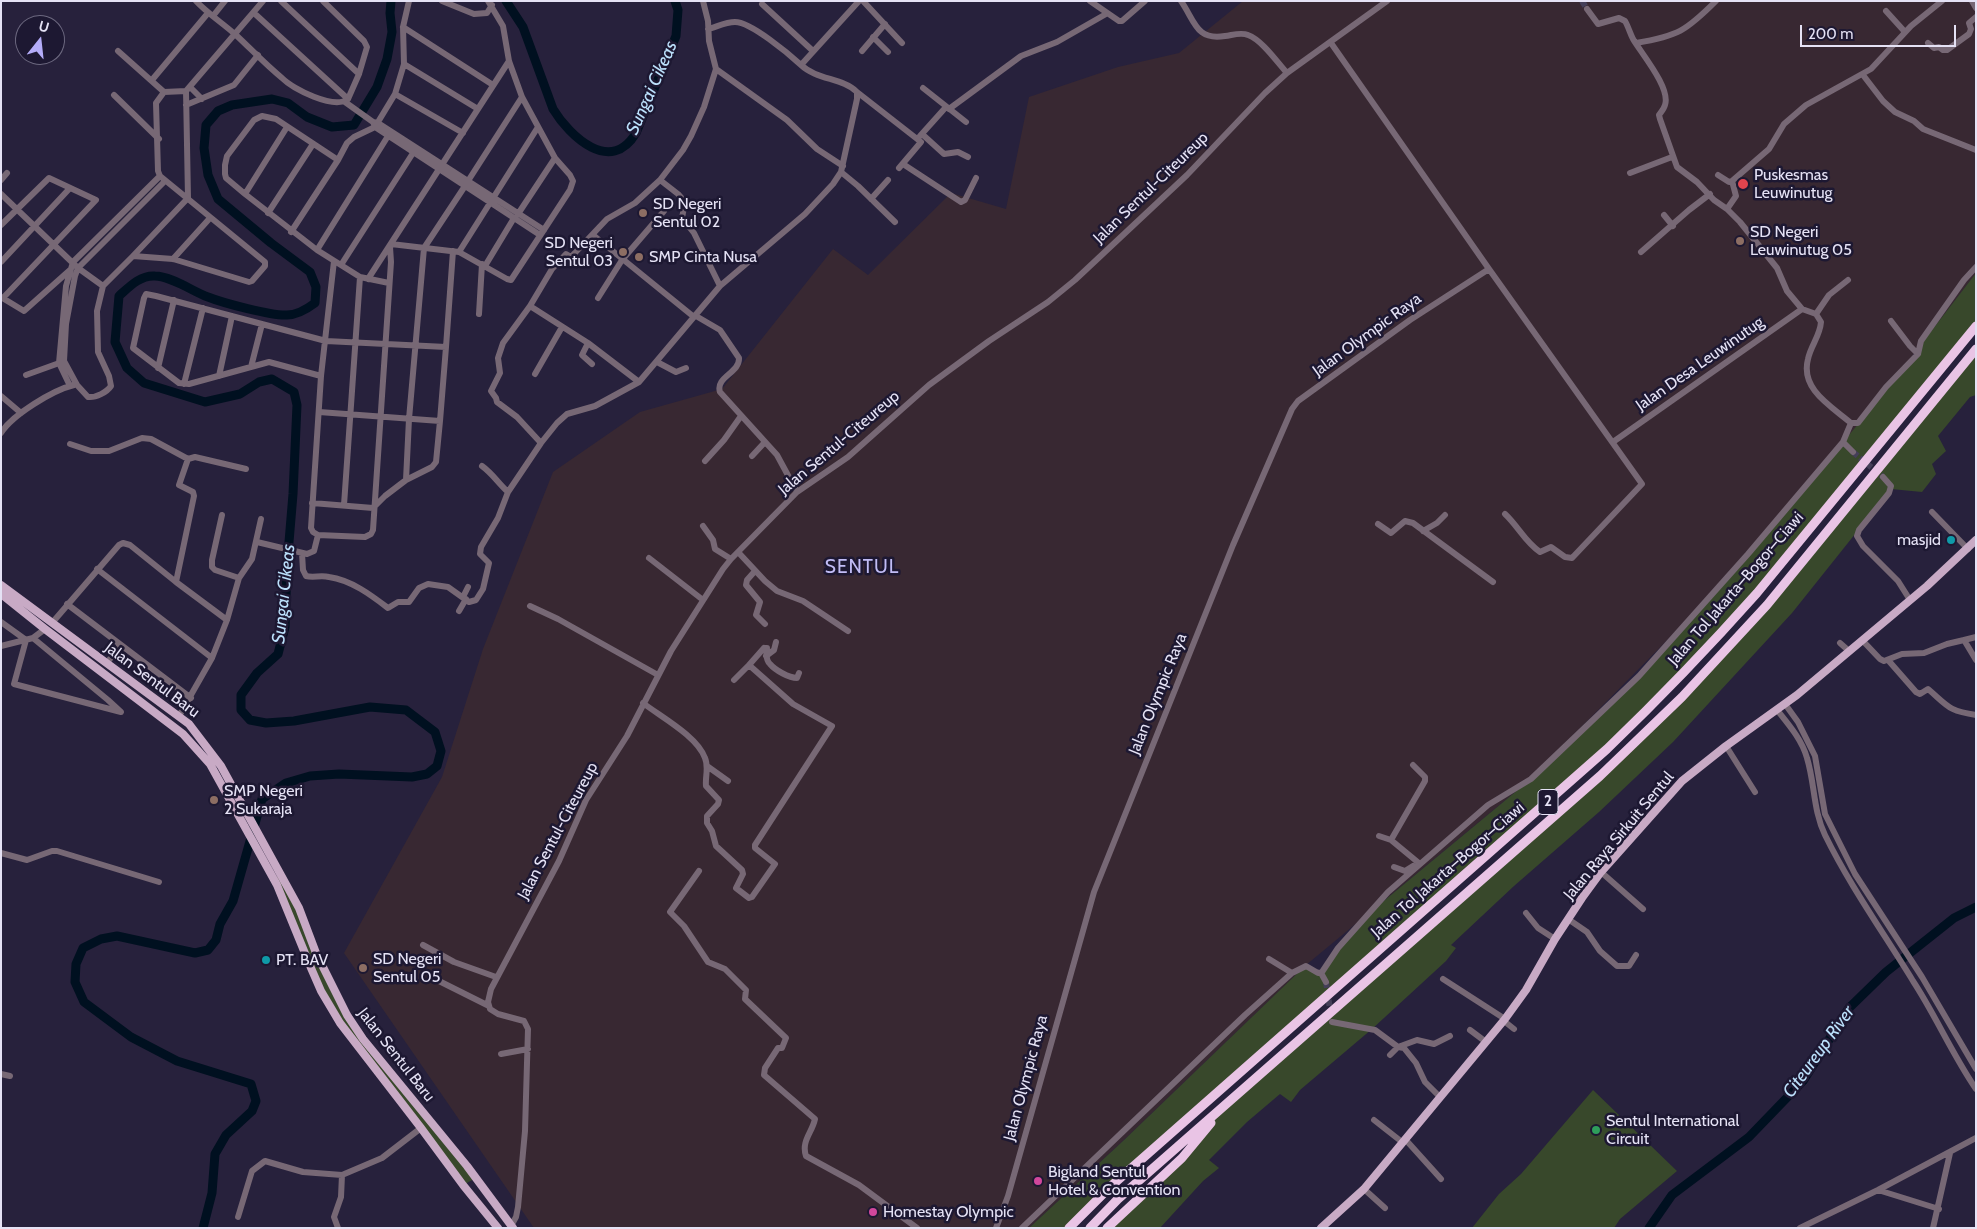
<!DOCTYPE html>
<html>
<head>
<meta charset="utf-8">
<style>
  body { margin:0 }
  #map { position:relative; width:1977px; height:1229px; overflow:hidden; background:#27213c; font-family:Cabin,sans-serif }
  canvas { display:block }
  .frame { position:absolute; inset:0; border:2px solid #e5e2f5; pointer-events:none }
  .north { position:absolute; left:15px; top:15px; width:50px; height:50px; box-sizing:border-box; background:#1d1832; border:1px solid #6d6980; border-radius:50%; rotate:16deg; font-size:14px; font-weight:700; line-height:20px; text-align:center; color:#e5e2f5 }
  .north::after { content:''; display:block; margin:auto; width:18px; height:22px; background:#b4acf9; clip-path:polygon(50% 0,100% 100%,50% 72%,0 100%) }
  .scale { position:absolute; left:1800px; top:25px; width:156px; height:22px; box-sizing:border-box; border:2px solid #e5e2f5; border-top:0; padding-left:6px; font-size:15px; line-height:18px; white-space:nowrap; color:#e5e2f5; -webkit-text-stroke:4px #1d1832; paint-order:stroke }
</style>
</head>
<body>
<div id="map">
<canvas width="1977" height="1229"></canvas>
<div class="frame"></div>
<div class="north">U</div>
<div class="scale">200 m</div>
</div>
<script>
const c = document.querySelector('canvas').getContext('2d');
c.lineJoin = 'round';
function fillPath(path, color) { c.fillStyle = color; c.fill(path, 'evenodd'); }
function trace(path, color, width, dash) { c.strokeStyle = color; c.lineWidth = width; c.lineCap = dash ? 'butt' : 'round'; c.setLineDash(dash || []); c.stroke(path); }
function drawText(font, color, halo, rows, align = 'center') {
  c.font = font + ' Cabin,sans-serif'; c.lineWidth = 5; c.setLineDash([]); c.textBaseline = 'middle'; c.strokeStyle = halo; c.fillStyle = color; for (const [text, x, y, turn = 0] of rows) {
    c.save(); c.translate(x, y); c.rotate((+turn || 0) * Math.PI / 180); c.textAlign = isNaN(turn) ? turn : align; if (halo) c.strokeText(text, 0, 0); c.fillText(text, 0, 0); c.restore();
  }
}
fillPath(new Path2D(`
  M 1243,1 L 1976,1 L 1976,273 L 1857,428 L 1697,610 L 1526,783 L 1306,965 L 1128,1136 L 1029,1228 L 534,1228 L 344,953 L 442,777 L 483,649 L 553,472 L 640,412 L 722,389 L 833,249 L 868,275 L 951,193 L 1006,209 L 1029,97 L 1118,67 L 1179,53 Z`), '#382832');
fillPath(new Path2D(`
  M 1741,176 L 1750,187 L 1744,192 L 1735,181 Z`), '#2d2b3c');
fillPath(new Path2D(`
  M 1976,273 L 1976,326 L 1771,575 L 1651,706 L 1069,1228 L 1029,1228 L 1124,1140 L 1306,965 L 1318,973 L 1368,914 L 1531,779 L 1643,672 L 1825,464 L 1893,382 L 1918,354 L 1919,347 Z
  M 1976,349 L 1976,395 L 1970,397 L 1938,436 L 1946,451 L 1932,464 L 1936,474 L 1922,492 L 1891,489 L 1792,613 L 1673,742 L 1599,812 L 1514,886 L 1451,945 L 1456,948 L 1446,961 L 1372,1029 L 1300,1090 L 1291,1102 L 1280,1094 L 1247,1122 L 1209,1160 L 1219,1168 L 1203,1181 L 1160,1228 L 1107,1228 L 1182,1158 L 1229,1102 L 1600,776 L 1732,645 Z
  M 280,876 L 347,1015 L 476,1178 L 463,1185 L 321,991 L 274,878 Z
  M 1593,1090 L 1677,1171 L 1620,1219 L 1614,1228 L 1472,1228 L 1499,1194 L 1521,1174 Z`), '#38482b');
trace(new Path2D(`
  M 506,1 L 523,27 L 553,109 C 570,137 611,175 636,133 L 676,36 L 678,10 L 675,1
  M 203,1228 L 212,1193 L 215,1154 L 226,1135 L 252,1111 L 256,1101 L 251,1084 L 177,1061 L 131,1037 L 84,1002 L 75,982 L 76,964 L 83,948 L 101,939 L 117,936 L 195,953 L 208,950 L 216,940 L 220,924 L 233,901 L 262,799 L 286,783 L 310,776 L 339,774 L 412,777 L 427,774 L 437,766 L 441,751 L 435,732 L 406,710 L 370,707 L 294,721 L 266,723 L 250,720 L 241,710 L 241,695 L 257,673 L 278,654 L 285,627 L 287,566 L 293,494 L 297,405 L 294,392 L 272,379 L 259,382 L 240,394 L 205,402 L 144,383 L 127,368 L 115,342 L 119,296 C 129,287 140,275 155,276 C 171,276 194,292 208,297 C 223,303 272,316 287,315 C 298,315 307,309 315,303 L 316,287 L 310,272 L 271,243 L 218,199 L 208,175 L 204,148 L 206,125 L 218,111 L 232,105 L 272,99 L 288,103 L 307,117 L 332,127 L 354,125 L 377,87 L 387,59 L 392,32 L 390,13 L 391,1
  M 1649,1228 L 1672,1195 L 1749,1137 L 1803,1081 L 1849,1008 L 1886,972 L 1954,918 L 1976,907`), '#001020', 9);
trace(new Path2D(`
  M 1582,1 L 1587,9
  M 1853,452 L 1883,477
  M 1326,982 L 1331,1016`), '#443e58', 6, [6, 3]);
trace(new Path2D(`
  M 196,1 C 208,14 224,24 237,36 C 252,50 266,65 282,78 C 293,89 334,110 348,99 L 359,74 L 367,47 L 364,41 L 323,1
  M 281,1 L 359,74
  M 442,1 L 474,14 L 487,13 L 492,5
  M 863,1 L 902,43
  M 1090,1 L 1119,21 L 1122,21 L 1145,1
  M 1181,1 C 1195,21 1196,41 1225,36 C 1233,35 1241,32 1248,35 C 1262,40 1277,62 1287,73
  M 1972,1 L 1976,8
  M 762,4 L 813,51
  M 1587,9 L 1598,24 L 1619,18 L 1625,21 C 1628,26 1630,33 1633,39 C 1641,53 1671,88 1665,105 C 1664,109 1661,112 1659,115 L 1660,119 L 1677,167 L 1697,182 L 1714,200 L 1727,209 L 1740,222 L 1777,268 L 1787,291 L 1802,309
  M 1886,11 L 1905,32
  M 254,13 L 348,99
  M 213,16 L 225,1
  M 403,27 L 493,85
  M 708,29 C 716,27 726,22 735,22 C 751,22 789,54 801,65
  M 873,37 L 888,52
  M 1331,43 L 1489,269 L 1642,484 L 1572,558 L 1565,557 L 1551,547 L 1540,552 C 1525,542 1518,526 1505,514
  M 1636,43 C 1678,36 1686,31 1716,1
  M 1928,43 L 1934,48 L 1939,47 L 1943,50 L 1947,50 L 1969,34 L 1971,29 L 1969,23 L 1976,17
  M 118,51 L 164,92
  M 862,51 L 885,24
  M 404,64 L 478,109
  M 716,69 L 787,120 L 817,149 L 843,166
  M 1863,75 L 1883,101 L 1895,112 L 1914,121 L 1923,129 L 1976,150
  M 152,80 L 208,13
  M 190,87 L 202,99
  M 923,88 L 966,122
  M 857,92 L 921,142 L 899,168
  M 395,94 L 463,133
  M 114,95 L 159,139
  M 345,102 L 373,122
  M 186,105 L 234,85 L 258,55
  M 949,109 L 1021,56 L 1057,42 L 1106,14
  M 375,127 L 373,122 L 378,123 L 544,230
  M 375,127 L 540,235
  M 922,134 L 944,154 L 958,152 L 968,157
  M 920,136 L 946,107
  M 338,160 L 276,119 L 262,116 L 254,120 L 227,156 L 225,165 L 225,174 L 226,178 L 245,194 L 317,250 L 360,277 L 389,283
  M 903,164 L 961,202 L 965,200 L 976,178
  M 841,172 L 858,186 L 895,222
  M 1630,173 L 1672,157
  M 1718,175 L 1729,182 L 1732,181 L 1769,149 L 1784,124 L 1806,105 L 1871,69 L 1911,26 L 1942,1
  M 1,180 L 7,173
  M 660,180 L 683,150 L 691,136 L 704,107 L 716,69 L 709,41 L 708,21 L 703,1
  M 165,181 L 78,268 L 75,276 L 66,324 L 64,361 L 77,385 L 88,397 C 96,398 107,392 111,386 L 109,376 L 98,352 L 97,311 L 103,286 L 133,256 L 173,259 L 249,282 L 252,281 L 265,266 L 265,262 L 160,176 L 158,171 L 156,103 L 164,92 L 186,91 L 263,1
  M 468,181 L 522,97
  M 1,194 L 78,268 L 103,286
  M 245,194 L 287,127
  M 871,199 L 888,180
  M 1727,209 L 1736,196 L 1732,181
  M 268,213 L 313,144
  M 518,214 L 555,158
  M 1664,215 L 1673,226
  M 1,225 L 49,178 L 96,200 L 3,298
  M 291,232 L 338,160 L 347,143 L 354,137 L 375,127 L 395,94 L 404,64 L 403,27 L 409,1
  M 593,235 L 694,317
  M 391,244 L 459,252 L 538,127
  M 317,250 L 388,136
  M 459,252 L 507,279 L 511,280 L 570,190 L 573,181 L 570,175 L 555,158 L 522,97 L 509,61 L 503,26 L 488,1
  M 1641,252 L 1689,210 L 1710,194
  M 133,256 L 188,198 L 186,91
  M 173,259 L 210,218
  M 334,261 L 321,376 L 311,528 L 313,532 L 318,535 L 365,537 L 371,534 L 373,530 L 391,262 L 390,247
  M 1,262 L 70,188
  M 341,265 L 413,153
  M 485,266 L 514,218
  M 368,279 L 509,61
  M 1,297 L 24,311 L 70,270
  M 598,298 L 622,260 L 664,211
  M 530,306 L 588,343 L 639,382
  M 479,314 L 482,264
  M 1816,314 L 1829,295 L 1848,280
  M 696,316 L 720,330 L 739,358 C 740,373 715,377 720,392 L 777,455 L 797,492
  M 1891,321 L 1910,346 L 1918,354
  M 588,343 L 582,355 L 592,364
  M 657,362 L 676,372 L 686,368
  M 251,367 L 262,324
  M 158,368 L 174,300
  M 535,374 L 562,327
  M 26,375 L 62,362
  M 219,376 L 232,316
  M 321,376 L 269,362 L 189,384 L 179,383 L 133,348 L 144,298 L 146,294 L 156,296 L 326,341 L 446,347 L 453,251
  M 184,384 L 203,308
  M 70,386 L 59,363 L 66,286 L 73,262 L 160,176
  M 1,396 L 21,413
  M 319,412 L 440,421 L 436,462 L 432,467 L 406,480
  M 440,421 L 446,347
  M 1851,423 L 1843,442 L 1853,452
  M 1,433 C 12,415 53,390 74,385
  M 1613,442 L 1802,309 L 1816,314 L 1821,322 C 1820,336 1811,345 1808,359 C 1800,389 1831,406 1851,423 L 1858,423 L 1886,387 L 1918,354 L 1921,341 L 1964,280 L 1976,267
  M 541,443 L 517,417 L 497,402 L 496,398 L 491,391 L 500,373 L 498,358 L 503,343 L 530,306 L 552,269 L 566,254 L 571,257 L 607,219 L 635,203 L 660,180 L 678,194 L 685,202 L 682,218 L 694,233 L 720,286
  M 70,444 L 91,451 L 109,451 L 142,438 L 151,439 L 188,459 L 195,457 L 246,469
  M 752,456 L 765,442
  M 705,461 L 724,440 L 741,416
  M 482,466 C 493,474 498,483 508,492
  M 1883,477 L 1891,486 L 1889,493 L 1859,530 L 1857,536 L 1863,546 L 1898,581 L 1910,600
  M 312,503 L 373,508 L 385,496 L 406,480 L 409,419 L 424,248 L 465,186
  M 344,505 L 360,277
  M 1932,512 L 1968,549
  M 222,515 L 212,560 L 212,567 L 215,570 L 239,578
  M 1378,524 L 1391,533 L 1405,521 L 1413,523 L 1493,582
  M 703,526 L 713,540 L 715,549 L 731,559
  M 1423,531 L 1437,523 L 1445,515
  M 257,542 L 307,554 L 314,551 L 318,535
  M 738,552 L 765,581 L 777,591 L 803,601 L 848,631
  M 302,553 L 303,570 L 306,576 C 313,578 321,575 329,577 C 351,580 371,595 388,608 L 398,602 L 409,602 L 419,588 L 428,584 L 448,587 L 469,602 L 476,600 L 483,589 L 489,563 L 480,554 L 481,547 L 498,518 L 508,492 L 541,443 L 557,423 L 567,414 L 595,406 L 639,382 L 720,286 L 805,214 L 833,184 L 841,172 L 857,99 L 857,92 C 843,78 817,80 801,65 L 859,1
  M 649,558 L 703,600
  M 97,569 L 212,658
  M 755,571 L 747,580 L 746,585 L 760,602 L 756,615 L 765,624
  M 176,582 L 194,496 L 193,492 L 179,485 L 188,459
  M 463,597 L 468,587
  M 67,604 L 191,698
  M 530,606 L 558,619 L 658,675
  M 459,611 L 466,599
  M 1,622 L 26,640 L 14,684 L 121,712 L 108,700 L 33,638
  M 52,623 L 119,545 L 123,543 L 130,545 L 176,582 L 227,620
  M 1862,640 L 1880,659 L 1884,661 L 1902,654 L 1924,653 L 1947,644 L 1964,640 L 1976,660
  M 1964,640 L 1976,637
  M 1840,643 L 1849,651
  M 1,646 L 33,638 L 45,629
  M 764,648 L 767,648 C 766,654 766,660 770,664 C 775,670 789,678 797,678 L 799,673
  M 766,656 L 774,650 L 776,642
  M 1888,660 L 1916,692 L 1920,694 L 1928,689 C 1948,706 1948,711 1976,715
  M 107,663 L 120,645
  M 749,665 L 764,648
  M 643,703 C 661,717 697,736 705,758 C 709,767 705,777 706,786 L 719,800 L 718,804 L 707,816 L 707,823 L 712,831 L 716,846 L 742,870 L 743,874 L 736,888 L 749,898 L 752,897 L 775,864 L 755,848 L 755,845 L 832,726 L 793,704 L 749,665 L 734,680
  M 1785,704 L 1798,722 L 1815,756 L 1825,814 L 1855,874 L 1922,977 L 1976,1069
  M 1777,710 C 1789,725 1802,740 1807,758 C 1815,784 1813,810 1825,835 C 1850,886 1883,932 1913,981 C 1936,1016 1952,1054 1976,1089
  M 179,716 L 212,658 L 227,620 L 239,578 L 252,559 L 261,519
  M 1726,746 L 1755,792
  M 1413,765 L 1425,777 L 1425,781 L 1391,840 L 1420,864
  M 707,766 L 728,781
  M 1379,836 L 1391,840
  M 1,853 L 27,860 L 52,851 L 57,851 L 159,882
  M 1394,867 L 1405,871 L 1413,866
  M 699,871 L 670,912 L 684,926 L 708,962 L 725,969 L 746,990 L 745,999 L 786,1038 L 782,1048 L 778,1048 L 765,1068 L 764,1075 L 815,1119 C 812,1133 801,1141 806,1156 L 859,1185 L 917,1228
  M 1601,872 L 1643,909
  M 1526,913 L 1538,928 L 1555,939
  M 1568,919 L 1587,932 L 1600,951 L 1617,966 L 1629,966 L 1636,955
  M 423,945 L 454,962 L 496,977
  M 1269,959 L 1292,973
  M 1321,973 L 1326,982
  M 431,977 L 489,1006
  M 1443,979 L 1505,1019
  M 1504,1021 L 1514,1029
  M 1332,1022 L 1375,1030 L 1398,1047 L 1404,1048 L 1416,1063 L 1425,1082 L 1440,1097
  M 1470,1030 L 1486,1042
  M 501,1054 L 528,1049
  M 1390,1055 L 1398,1047 L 1417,1040 L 1434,1044 L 1450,1036
  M 1,1074 L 10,1076
  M 1374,1120 L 1402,1142
  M 1405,1139 L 1441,1179
  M 342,1175 L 382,1158 L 421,1128
  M 1364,1189 L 1385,1208
  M 1878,1190 L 1939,1209
  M 238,1217 L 252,1171 L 265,1161 L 303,1172 L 342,1175 L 341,1197 L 334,1217 L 338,1228
  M 511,1226 L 516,1217 L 518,1207 L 525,1131 L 528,1029 L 524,1021 L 498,1014 L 490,1009 L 488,1002 L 491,989 L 559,861 L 586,800 L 627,736 L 671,651 L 723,569 L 731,559 L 797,492 L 848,457 L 929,385 L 989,341 L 1048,302 L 1075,280 L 1187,175 L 1265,93 L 1287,73 L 1387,1
  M 996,1228 L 1008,1196 L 1094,892 L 1233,545 L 1292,409 L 1298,401 L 1410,320 L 1489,269
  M 1022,1228 L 1245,1015 L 1292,973 L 1306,966 L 1318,973 L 1322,972 L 1338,948 L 1388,892 L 1488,805 L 1531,779 L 1639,676 L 1748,554 L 1843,442
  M 1800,1228 L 1878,1190 L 1976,1138
  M 1933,1228 L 1950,1153`), '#776875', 6);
trace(new Path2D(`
  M 1,585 L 189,724 L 221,766 L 299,908 L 316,953 L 347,1015 L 363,1039 L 467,1166 L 513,1228
  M 1,594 L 45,629 L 183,734 L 210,764 L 277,885 L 311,968 L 321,991 L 340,1023 L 421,1128 L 463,1185 L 498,1228
  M 1321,1228 L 1364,1189 L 1505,1019 L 1526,990 L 1555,939 L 1582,898 L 1601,872 L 1682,781 L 1726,746 L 1797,695 L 1927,586 L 1976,540`), '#c8aac5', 8);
trace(new Path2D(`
  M 1069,1228 L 1110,1187 L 1607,749 C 1659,699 1709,647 1757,593 L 1976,326
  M 1090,1228 L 1118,1199 L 1600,776 L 1682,697 L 1767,605 L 1976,349
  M 1107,1228 L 1182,1158 L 1211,1123`), '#e9c4e5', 9);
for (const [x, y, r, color] of [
  [1743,184,6,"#e0444e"],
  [643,213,5,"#8d6e63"],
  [1740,241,5,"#8d6e63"],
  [623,252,5,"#8d6e63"],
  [639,257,5,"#8d6e63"],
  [1951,540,5,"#0f9aa8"],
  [214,800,5,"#8d6e63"],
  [266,960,5,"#0f9aa8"],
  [363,968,5,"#8d6e63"],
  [1596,1130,5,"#2e9e5b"],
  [1038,1181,5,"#d1479c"],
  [873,1212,5,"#d1479c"]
]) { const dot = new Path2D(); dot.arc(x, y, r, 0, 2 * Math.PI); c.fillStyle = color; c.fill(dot); trace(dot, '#1d1832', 2); }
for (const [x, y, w] of [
  [1548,802,20]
]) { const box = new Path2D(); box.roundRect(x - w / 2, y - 12.5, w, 25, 4); c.fillStyle = '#1d1832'; c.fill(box); trace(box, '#e5e2f5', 1); }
drawText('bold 15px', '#e5e2f5', null, [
  ["2",1548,802]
]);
drawText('16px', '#e5e2f5', '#1d1832', [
  ["Puskesmas",1754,175],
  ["Leuwinutug",1754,193],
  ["SD Negeri",653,204],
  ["Sentul 02",653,222],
  ["SD Negeri",1750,232],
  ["Leuwinutug 05",1750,250],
  ["SD Negeri",613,243,"right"],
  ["Sentul 03",613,261,"right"],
  ["SMP Cinta Nusa",649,257],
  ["masjid",1941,540,"right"],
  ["SMP Negeri",224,791],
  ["2 Sukaraja",224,809],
  ["SD Negeri",373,959],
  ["Sentul 05",373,977],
  ["PT. BAV",276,960],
  ["Sentul International",1606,1121],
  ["Circuit",1606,1139],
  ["Bigland Sentul",1048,1172],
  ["Hotel & Convention",1048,1190],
  ["Homestay Olympic",883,1212]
], 'left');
drawText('16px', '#e5e2f5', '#1d1832', [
  ["Jalan Sentul-Citeureup",1151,188,-44],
  ["Jalan Olympic Raya",1367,335,-36],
  ["Jalan Desa Leuwinutug",1700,364,-35],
  ["Jalan Sentul-Citeureup",839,443,-40],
  ["Jalan Tol Jakarta–Bogor–Ciawi",1736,589,-49],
  ["Jalan Sentul Baru",152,680,37],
  ["Jalan Olympic Raya",1158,694,-68],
  ["Jalan Sentul-Citeureup",558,831,-62],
  ["Jalan Raya Sirkuit Sentul",1619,836,-50],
  ["Jalan Tol Jakarta–Bogor–Ciawi",1448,870,-41],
  ["Jalan Sentul Baru",396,1055,52],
  ["Jalan Olympic Raya",1026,1078,-75]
]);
drawText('italic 18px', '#bce1fc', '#1d1832', [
  ["Sungai Cikeas",652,88,-66],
  ["Sungai Cikeas",284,594,-84],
  ["Citeureup River",1819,1052,-54]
]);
c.letterSpacing = '1px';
drawText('19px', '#c1bcf5', '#1d1832', [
  ["SENTUL",862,567]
]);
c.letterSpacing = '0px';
</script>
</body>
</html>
